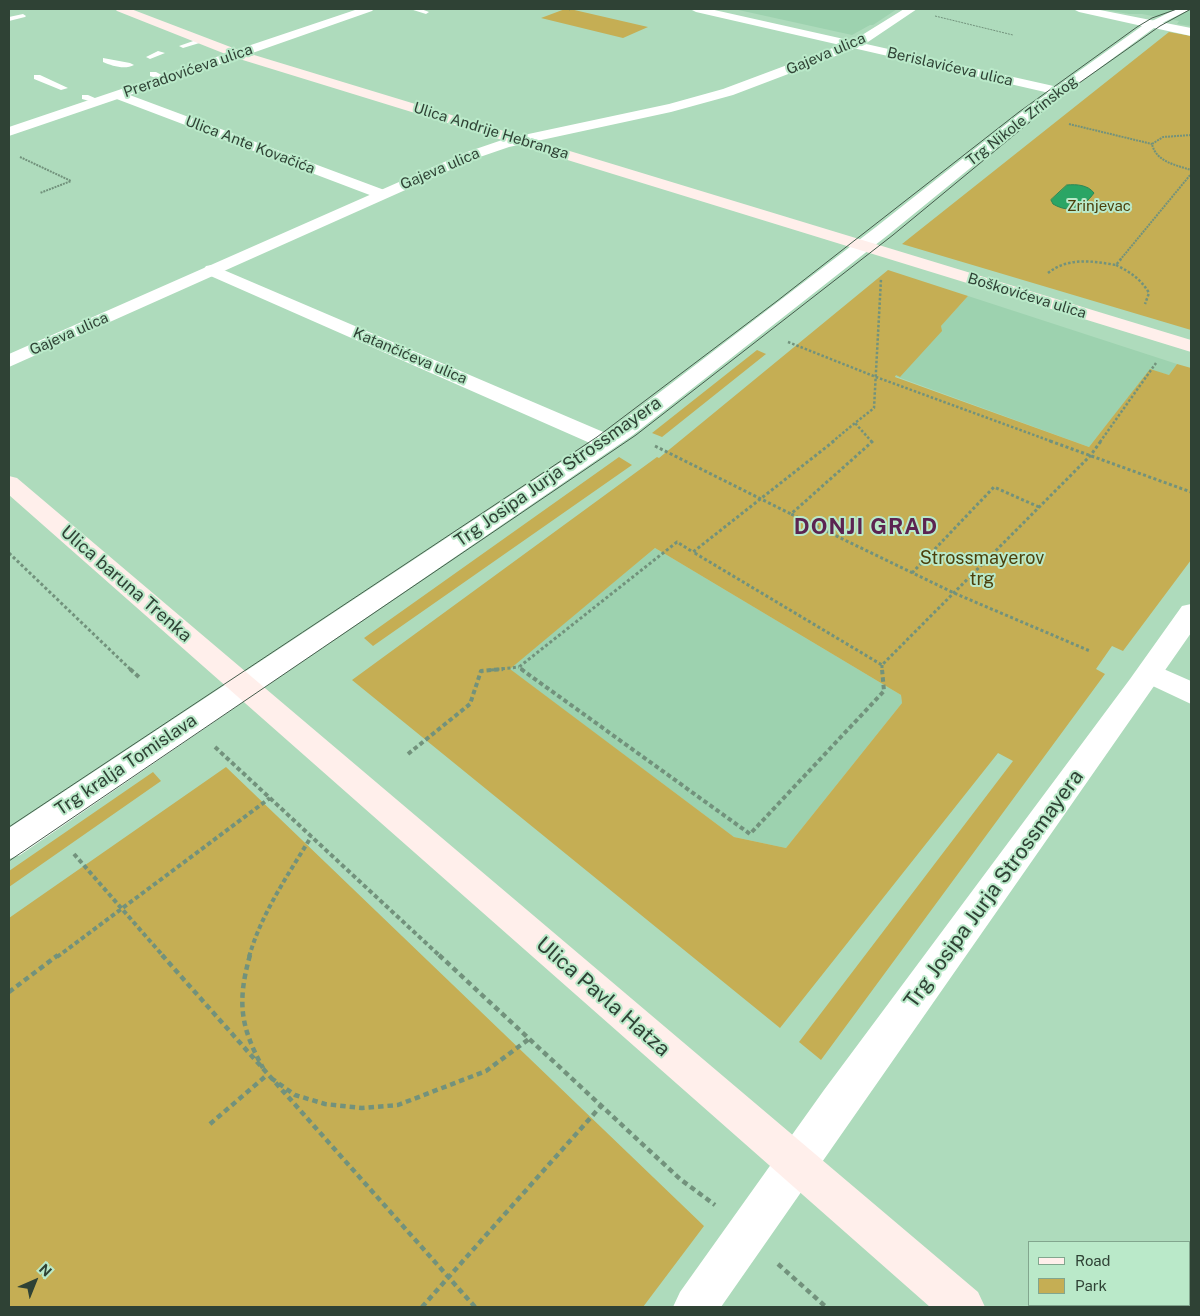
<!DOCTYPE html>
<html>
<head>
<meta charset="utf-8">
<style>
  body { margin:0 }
  #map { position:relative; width:1200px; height:1316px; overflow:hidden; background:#aedbbc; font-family:"Public Sans",sans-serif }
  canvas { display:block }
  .frame { position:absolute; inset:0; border:10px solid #2f4235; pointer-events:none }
  .legend { position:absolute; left:1028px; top:1241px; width:162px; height:65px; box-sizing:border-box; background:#bae9c9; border:1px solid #82a68e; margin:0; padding:6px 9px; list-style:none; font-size:15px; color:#2f4235 }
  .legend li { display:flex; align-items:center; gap:10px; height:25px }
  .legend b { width:25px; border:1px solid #82a68e }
  .north { position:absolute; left:10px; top:1256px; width:50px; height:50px; -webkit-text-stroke:4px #bae9c9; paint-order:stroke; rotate:44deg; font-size:14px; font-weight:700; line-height:20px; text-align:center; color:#2f4235 }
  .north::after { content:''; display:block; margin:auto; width:18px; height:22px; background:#2f4235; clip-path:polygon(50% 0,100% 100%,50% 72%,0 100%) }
</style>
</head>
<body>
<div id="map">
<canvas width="1200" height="1316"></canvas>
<div class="frame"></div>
<ul class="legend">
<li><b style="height:6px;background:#ffefeb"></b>Road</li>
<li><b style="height:14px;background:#c5ae54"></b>Park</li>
</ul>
<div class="north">N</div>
</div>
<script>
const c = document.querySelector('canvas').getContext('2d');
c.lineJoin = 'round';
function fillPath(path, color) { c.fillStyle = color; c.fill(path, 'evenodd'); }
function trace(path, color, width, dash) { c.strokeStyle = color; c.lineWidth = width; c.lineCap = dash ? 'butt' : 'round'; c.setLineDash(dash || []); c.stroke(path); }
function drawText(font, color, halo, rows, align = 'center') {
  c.font = font + ' "Public Sans",sans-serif'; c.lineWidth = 4; c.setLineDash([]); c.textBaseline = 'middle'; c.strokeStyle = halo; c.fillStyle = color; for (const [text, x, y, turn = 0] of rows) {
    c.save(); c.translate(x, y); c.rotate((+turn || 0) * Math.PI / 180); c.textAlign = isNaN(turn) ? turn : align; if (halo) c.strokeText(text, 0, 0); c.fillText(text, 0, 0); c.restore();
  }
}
fillPath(new Path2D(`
  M 734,9 L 897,9 L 873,25 L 870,25 L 852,35 Z
  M 1101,9 L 1191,9 L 1191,26 L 1177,24 L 1179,21 L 1142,14 L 1129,14 Z
  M 968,296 L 1177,364 L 1169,375 L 1150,370 L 1089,447 L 895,376 Z
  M 655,548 L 901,695 L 902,703 L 786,848 L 734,837 L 509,669 Z`), '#9dd2af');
fillPath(new Path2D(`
  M 565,9 L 570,9 L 648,27 L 623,38 L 541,18 Z
  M 1169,32 L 1191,36 L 1191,330 L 902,244 Z
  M 888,270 L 968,296 L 941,326 L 942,331 L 900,377 L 896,375 L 895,377 L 1089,447 L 1150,369 L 1169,375 L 1177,364 L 1191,368 L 1191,560 L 1123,651 L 1112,646 L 1096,669 L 1105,674 L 821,1060 L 799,1042 L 1013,761 L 998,753 L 780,1028 L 352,680 L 657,457 L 659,458 ZM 655,548 L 901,695 L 902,703 L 786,848 L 734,837 L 510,669 Z
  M 757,350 L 766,354 L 662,437 L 652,433 Z
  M 619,457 L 632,465 L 373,646 L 364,638 Z
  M 226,767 L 704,1226 L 643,1307 L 9,1307 L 9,918 Z
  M 153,772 L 161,781 L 9,887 L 9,871 Z`), '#c5ae54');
const water = new Path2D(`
  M 1067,185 C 1077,184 1088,185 1094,193 C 1083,208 1070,214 1053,204 L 1051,200 Z`);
fillPath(water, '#2aa565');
trace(water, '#2c8757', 1);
trace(new Path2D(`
  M 569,10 L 571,9
  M 935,16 L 1013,35`), '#72927c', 1, [2, 1]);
trace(new Path2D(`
  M 1069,124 L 1152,144
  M 1191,135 L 1163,137 L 1152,144 C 1156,162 1176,165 1191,170
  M 20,157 L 71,181 L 40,193
  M 1120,260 L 1191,174`), '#72927c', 2, [2, 1]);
trace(new Path2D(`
  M 1116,265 C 1130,272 1141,279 1149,293 L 1145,304
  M 1048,273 C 1068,257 1092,261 1116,265 L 1121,259
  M 788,342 L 876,377 L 1053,442
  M 832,442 L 855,423
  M 872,442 L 855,423 L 874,408 L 881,279
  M 1100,442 L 1156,363`), '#72927c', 2.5, [2.5, 2]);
trace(new Path2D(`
  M 834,441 L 693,552 L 882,665 L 1090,456 L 1101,441
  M 873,441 L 791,514 L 954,593 L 1090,651
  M 1050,441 L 1191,492
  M 655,446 L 791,514
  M 9,553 L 131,670
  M 912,573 L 994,487 L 1039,507
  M 882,665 L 882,670
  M 491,670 L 519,667
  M 523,670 L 519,667 L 677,542 L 693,552`), '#72927c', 3, [3, 2.5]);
trace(new Path2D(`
  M 130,669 L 141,679
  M 521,669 L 750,834 L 884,691 L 882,669
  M 215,747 L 441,957
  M 408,754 L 470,704 L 481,671 L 503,669
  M 74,854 L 164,957
  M 57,957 L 270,798
  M 249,957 C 261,914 288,875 311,837`), '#72927c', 4, [4.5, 3]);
trace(new Path2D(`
  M 162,955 L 475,1307
  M 250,955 C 237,1002 240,1026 263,1068
  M 439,955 L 680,1179 L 715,1205
  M 9,992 L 58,955
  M 271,1078 L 295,1095 L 325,1104 L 362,1108 L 398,1105 L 486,1071 L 529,1039
  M 210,1124 L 267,1075
  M 778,1264 L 826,1307
  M 422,1307 L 601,1106`), '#72927c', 4.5, [5.5, 4]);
fillPath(new Path2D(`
  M 410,9 L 421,9 L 429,12 L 426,14 Z
  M 23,14 L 26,16 L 25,17 L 9,21 L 9,17 Z
  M 199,39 L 206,41 L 183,48 L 179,46 Z
  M 158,51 L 165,53 L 150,59 L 146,57 Z
  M 103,58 L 130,63 L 134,65 C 125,70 112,66 103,62 Z
  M 150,72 L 156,72 L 169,79 L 165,81 L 150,76 Z
  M 34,75 L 40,75 L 68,88 L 61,90 L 34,79 Z
  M 82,95 L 88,95 L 104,102 L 100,104 L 82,99 Z`), '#fff');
fillPath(new Path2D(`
  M 358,9 L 374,9 L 372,11 L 241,57 L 237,58 L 231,54 L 233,51 Z
  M 690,9 L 710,9 L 1058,87 L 1065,91 L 1058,95 L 696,12 Z
  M 1176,9 L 1191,9 L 1156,26 L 1152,28 L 1146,24 Z
  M 119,91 L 387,191 L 389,194 L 387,197 L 375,197 L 114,98 L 112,95 Z
  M 212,265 L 615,437 L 618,442 L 615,447 L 607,449 L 599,447 L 206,274 L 203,270 L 206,266 Z
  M 1150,663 L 1191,681 L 1191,704 L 1140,680 L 1136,673 L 1140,666 Z`), '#fff');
fillPath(new Path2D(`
  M 904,9 L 917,9 L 862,46 L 733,95 L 671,112 L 509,147 L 477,158 L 9,367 L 9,354 L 467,152 L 505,139 L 669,104 L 723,89 L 854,40 Z
  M 1073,9 L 1095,9 L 1191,28 L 1191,36 L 1154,28 L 1033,117 L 888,235 L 633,435 L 20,855 L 9,859 L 9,828 L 617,425 L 876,227 L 1023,111 L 1142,26 L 1079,12 Z
  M 237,50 L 243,54 L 241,57 L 9,136 L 9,127 Z
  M 1191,604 L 1191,633 L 721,1307 L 673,1307 L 680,1292 L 824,1090 L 1130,679 L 1182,606 Z`), '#fff');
fillPath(new Path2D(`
  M 115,9 L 131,9 L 241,51 L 1191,340 L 1191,352 L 233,57 L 117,11 Z
  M 9,476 L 17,478 L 978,1292 L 985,1307 L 930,1307 L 9,495 Z`), '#ffefeb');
trace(new Path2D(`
  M 9,827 L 597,437 L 777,301 L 1019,112 L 1137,27 L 1152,18 L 1177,9
  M 9,861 L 636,435 L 893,235 L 1065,93 L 1160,26 L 1191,9`), '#455c4c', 1);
drawText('15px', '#2f4235', '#bae9c9', [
  ["Gajeva ulica",826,54,-23],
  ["Berislavićeva ulica",950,67,13],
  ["Preradovićeva ulica",188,71,-19],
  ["Trg Nikole Zrinskog",1022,121,-38],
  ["Ulica Andrije Hebranga",491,131,17],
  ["Ulica Ante Kovačića",250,145,21],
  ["Gajeva ulica",440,169,-23],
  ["Boškovićeva ulica",1027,296,17],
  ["Gajeva ulica",69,334,-24],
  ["Katančićeva ulica",410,356,23]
]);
drawText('15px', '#4b3f0b', '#bae9c9', [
  ["Zrinjevac",1099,206]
]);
drawText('18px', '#2f4235', '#bae9c9', [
  ["Trg Josipa Jurja Strossmayera",558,472,-35],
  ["Ulica baruna Trenka",126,584,41],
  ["Trg kralja Tomislava",126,765,-34]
]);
drawText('18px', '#4b3f0b', '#bae9c9', [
  ["Strossmayerov",982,558],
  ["trg",982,579]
]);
drawText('21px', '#2f4235', '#bae9c9', [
  ["Trg Josipa Jurja Strossmayera",994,889,-54],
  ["Ulica Pavla Hatza",603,997,41]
]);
c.letterSpacing = '1px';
drawText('bold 22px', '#5b2451', '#bae9c9', [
  ["DONJI GRAD",866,527]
]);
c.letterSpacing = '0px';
</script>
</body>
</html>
